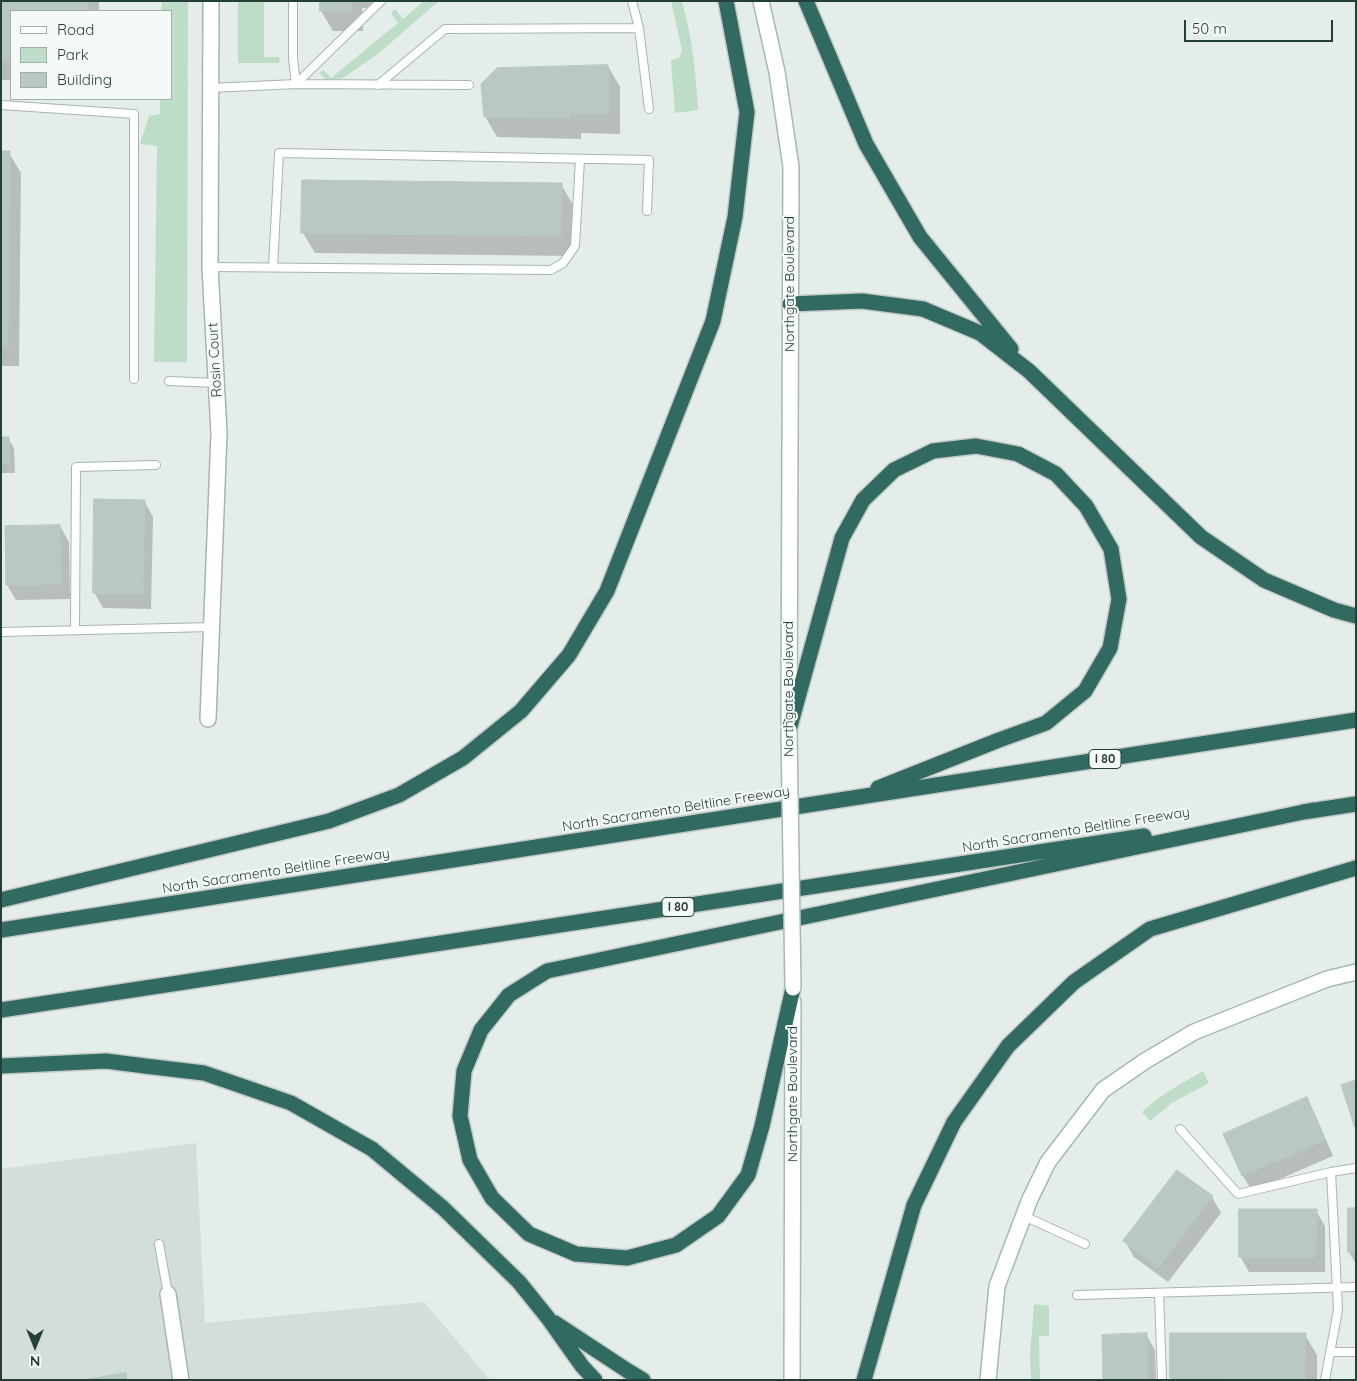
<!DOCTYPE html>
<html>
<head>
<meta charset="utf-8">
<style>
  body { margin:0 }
  #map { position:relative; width:1357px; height:1381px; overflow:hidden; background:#e4edea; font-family:Quicksand,sans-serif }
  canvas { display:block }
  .frame { position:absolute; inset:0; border:2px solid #243f38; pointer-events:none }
  .legend { position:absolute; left:10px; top:10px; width:162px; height:90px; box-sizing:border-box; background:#f5faf8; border:1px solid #a1afab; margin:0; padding:6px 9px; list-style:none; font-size:15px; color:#243f38 }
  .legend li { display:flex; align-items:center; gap:10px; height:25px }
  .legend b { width:25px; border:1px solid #a1afab }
  .north { position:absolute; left:10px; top:1321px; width:50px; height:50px; -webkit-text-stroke:4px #f5faf8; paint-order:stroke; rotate:180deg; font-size:14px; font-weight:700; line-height:20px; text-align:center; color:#243f38 }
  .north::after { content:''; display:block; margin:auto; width:18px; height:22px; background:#243f38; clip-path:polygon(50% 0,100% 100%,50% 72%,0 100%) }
  .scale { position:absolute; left:1184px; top:20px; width:149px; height:22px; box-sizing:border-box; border:2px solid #243f38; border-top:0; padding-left:6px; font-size:15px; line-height:18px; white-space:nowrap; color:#243f38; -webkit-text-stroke:4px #f5faf8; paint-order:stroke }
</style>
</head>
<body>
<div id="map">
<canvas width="1357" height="1381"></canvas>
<div class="frame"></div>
<ul class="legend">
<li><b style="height:6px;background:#fff"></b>Road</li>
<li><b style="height:14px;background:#beddc8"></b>Park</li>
<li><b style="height:14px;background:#bac8c3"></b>Building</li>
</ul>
<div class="north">N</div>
<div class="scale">50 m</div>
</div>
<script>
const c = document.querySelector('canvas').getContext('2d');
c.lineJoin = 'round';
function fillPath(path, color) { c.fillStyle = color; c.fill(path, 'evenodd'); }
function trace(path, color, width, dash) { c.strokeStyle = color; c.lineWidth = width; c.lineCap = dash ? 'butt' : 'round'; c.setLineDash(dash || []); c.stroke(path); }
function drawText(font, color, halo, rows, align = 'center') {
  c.font = font + ' Quicksand,sans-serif'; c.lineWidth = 4; c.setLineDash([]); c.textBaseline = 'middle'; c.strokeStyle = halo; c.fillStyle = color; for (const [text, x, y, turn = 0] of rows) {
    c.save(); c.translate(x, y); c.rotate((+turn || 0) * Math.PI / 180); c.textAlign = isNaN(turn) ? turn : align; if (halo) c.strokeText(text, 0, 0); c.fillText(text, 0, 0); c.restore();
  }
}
fillPath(new Path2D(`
  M 196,1143 L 205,1323 L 424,1302 L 490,1380 L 1,1380 L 1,1169 Z`), '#d3ddd9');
fillPath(new Path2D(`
  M 162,1 L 188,1 L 187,362 L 154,362 L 157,146 L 140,144 L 149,116 L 160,114 L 160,99 L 171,99 L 171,11 L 161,11 Z
  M 238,1 L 264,1 L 264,57 L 280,57 L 279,63 L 238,63 Z
  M 424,1 L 439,1 L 379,53 L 343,78 L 326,80 L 319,73 L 324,70 L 331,78 L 398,23 L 391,13 L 395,9 L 403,19 Z
  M 671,1 L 682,1 C 692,37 696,73 698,110 L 675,113 L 671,60 L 679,58 L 682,51 Z
  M 1203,1071 L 1209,1083 L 1172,1103 L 1150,1121 L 1142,1112 C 1160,1095 1181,1084 1203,1071 Z
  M 1034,1304 L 1049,1306 L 1049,1336 L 1039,1336 L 1040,1380 L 1031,1379 L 1030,1355 Z`), '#beddc8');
fillPath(new Path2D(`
  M 1,1 L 99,1 L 99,11 L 11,11 L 11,80 L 1,80 Z
  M 321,1 L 380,1 L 380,8 L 362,8 L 363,31 L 333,31 L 321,11 Z
  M 608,66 L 620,87 L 620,134 L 581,133 L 581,139 L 497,137 L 485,116 Z
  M 1,153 L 9,153 L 21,173 L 19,366 L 1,366 Z
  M 561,184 L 573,205 L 573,256 L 315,253 L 303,233 Z
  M 1,438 L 8,438 L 14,448 L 15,473 L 1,473 Z
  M 144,501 L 153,517 L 151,609 L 103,608 L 94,592 Z
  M 60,526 L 69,542 L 70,599 L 16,600 L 7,585 Z
  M 1306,1099 L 1315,1114 L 1333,1156 L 1252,1191 L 1243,1176 L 1225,1135 Z
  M 1212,1197 L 1221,1213 L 1168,1282 L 1134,1257 L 1125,1241 Z
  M 1349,1209 L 1356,1209 L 1356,1264 L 1349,1252 Z
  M 1316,1211 L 1325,1226 L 1325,1272 L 1249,1272 L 1240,1256 Z
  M 1171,1334 L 1305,1335 L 1317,1355 L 1317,1380 L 1172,1380 Z
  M 1146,1335 L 1155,1350 L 1156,1380 L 1104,1380 Z`), '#0003');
const building = new Path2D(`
  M 1,1 L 87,1 L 87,11 L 11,11 L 11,60 L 1,60 Z
  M 320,1 L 351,1 L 351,11 L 320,11 Z
  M 608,65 L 609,113 L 570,113 L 570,118 L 484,117 L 481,84 L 497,68 Z
  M 1,151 L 10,151 L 8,346 L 1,346 Z
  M 302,180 L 562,183 L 561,236 L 301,233 Z
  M 1,437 L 9,437 L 10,463 L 1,463 Z
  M 94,499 L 145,500 L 143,594 L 93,593 Z
  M 60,525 L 61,584 L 6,585 L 5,526 Z
  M 1356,1080 L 1356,1128 L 1355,1128 L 1341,1085 Z
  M 1307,1097 L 1325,1140 L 1242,1176 L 1223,1134 Z
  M 1177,1170 L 1213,1196 L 1158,1268 L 1123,1241 Z
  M 1348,1208 L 1356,1208 L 1356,1252 L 1348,1252 Z
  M 1239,1209 L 1317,1209 L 1316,1257 L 1239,1257 Z
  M 1147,1333 L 1148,1380 L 1103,1380 L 1102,1335 Z
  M 1170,1333 L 1306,1333 L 1305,1379 L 1170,1378 Z
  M 126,1373 L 127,1380 L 84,1380 Z`);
fillPath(building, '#bac8c3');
trace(building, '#b7c7c1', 1);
const lane = new Path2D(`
  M 293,1 L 293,58 L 296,84 L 381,1
  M 632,1 L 639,28 L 649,109
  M 378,85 L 445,29 L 639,28
  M 210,88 L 296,84 L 469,85
  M 1,105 L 134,114 L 134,379
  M 210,267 L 551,270 L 563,263 L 575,246 L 580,159
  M 273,267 L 279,153 L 649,160 L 647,211
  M 169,381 L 216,383
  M 75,630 L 76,467 L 156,465
  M 1,632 L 212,627
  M 1180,1129 L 1238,1194 L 1331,1172 L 1356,1168
  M 1024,1216 L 1085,1244
  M 159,1244 L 168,1294
  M 1159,1293 L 1162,1380
  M 1077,1295 L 1356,1287
  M 1330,1352 L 1356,1352
  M 1325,1380 L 1338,1310 L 1331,1172`);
const street = new Path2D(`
  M 208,719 L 219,433 L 210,267 L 211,1
  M 168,1294 L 181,1380`);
const secondary = new Path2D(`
  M 761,1 L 777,72 L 791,167 L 789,723
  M 792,1380 L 793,1002
  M 988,1380 L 997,1286 L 1030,1199 L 1048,1162 L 1103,1090 L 1145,1061 L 1194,1032 L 1327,979 L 1356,972`);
const highway = new Path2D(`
  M 806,1 L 866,144 L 920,237 L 1011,349
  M 790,304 L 862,301 L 923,309 L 980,333 L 1029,371 L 1201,537 L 1264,580 L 1334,610 L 1356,616
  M 789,730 L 842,538 L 863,500 L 894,470 L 933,451 L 976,446 L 1018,454 L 1056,474 L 1086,506 L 1111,549 L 1119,599 L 1110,648 L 1085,691 L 1046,723 L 999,740 L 878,788
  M 1303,812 L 1356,804
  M 1,900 L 329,821 L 399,795 L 463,758 L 521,711 L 569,655 L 607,591 L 713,321 L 735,217 L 747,112 L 726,1
  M 1,930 L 1356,720
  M 793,988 L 762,1126 L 748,1175 L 718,1216 L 676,1245 L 627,1258 L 576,1254 L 529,1234 L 492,1198 L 470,1160 L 460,1116 L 464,1071 L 481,1030 L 509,995 L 547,971 L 1313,810
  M 1,1010 L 1144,836
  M 1,1066 L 106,1061 L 145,1066 L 204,1073 L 291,1103 L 372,1149 L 443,1208 L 519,1282 L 548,1318 L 582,1366 L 595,1380
  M 555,1323 L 628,1371 L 643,1380
  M 864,1380 L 914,1205 L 954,1122 L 1008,1046 L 1074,982 L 1150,929 L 1356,868`);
trace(lane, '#a7b5b1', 10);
trace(street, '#a7b5b1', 18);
trace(secondary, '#a3b9b2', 18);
trace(highway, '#c2c9c7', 18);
trace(lane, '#fff', 8);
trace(street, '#fff', 15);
trace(secondary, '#fff', 15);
trace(highway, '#316a60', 15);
const secondaryBridge = new Path2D(`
  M 789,730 L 793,988`);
trace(secondaryBridge, '#a3b9b2', 18, []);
trace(secondaryBridge, '#fff', 15);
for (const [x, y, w] of [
  [1105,759,32],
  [678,907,32]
]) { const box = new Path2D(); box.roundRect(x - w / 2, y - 9.5, w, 19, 4); c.fillStyle = '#f5faf8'; c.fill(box); trace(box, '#243f38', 1); }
drawText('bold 12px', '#243f38', null, [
  ["I 80",1105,759],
  ["I 80",678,907]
]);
drawText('14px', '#243f38', '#f5faf8', [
  ["Northgate Boulevard",790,284,-90],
  ["Rosin Court",215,360,-93],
  ["Northgate Boulevard",789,689,-90],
  ["North Sacramento Beltline Freeway",676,809,-9],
  ["North Sacramento Beltline Freeway",1076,830,-9],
  ["North Sacramento Beltline Freeway",276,871,-9],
  ["Northgate Boulevard",793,1094,-90]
]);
</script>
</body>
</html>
